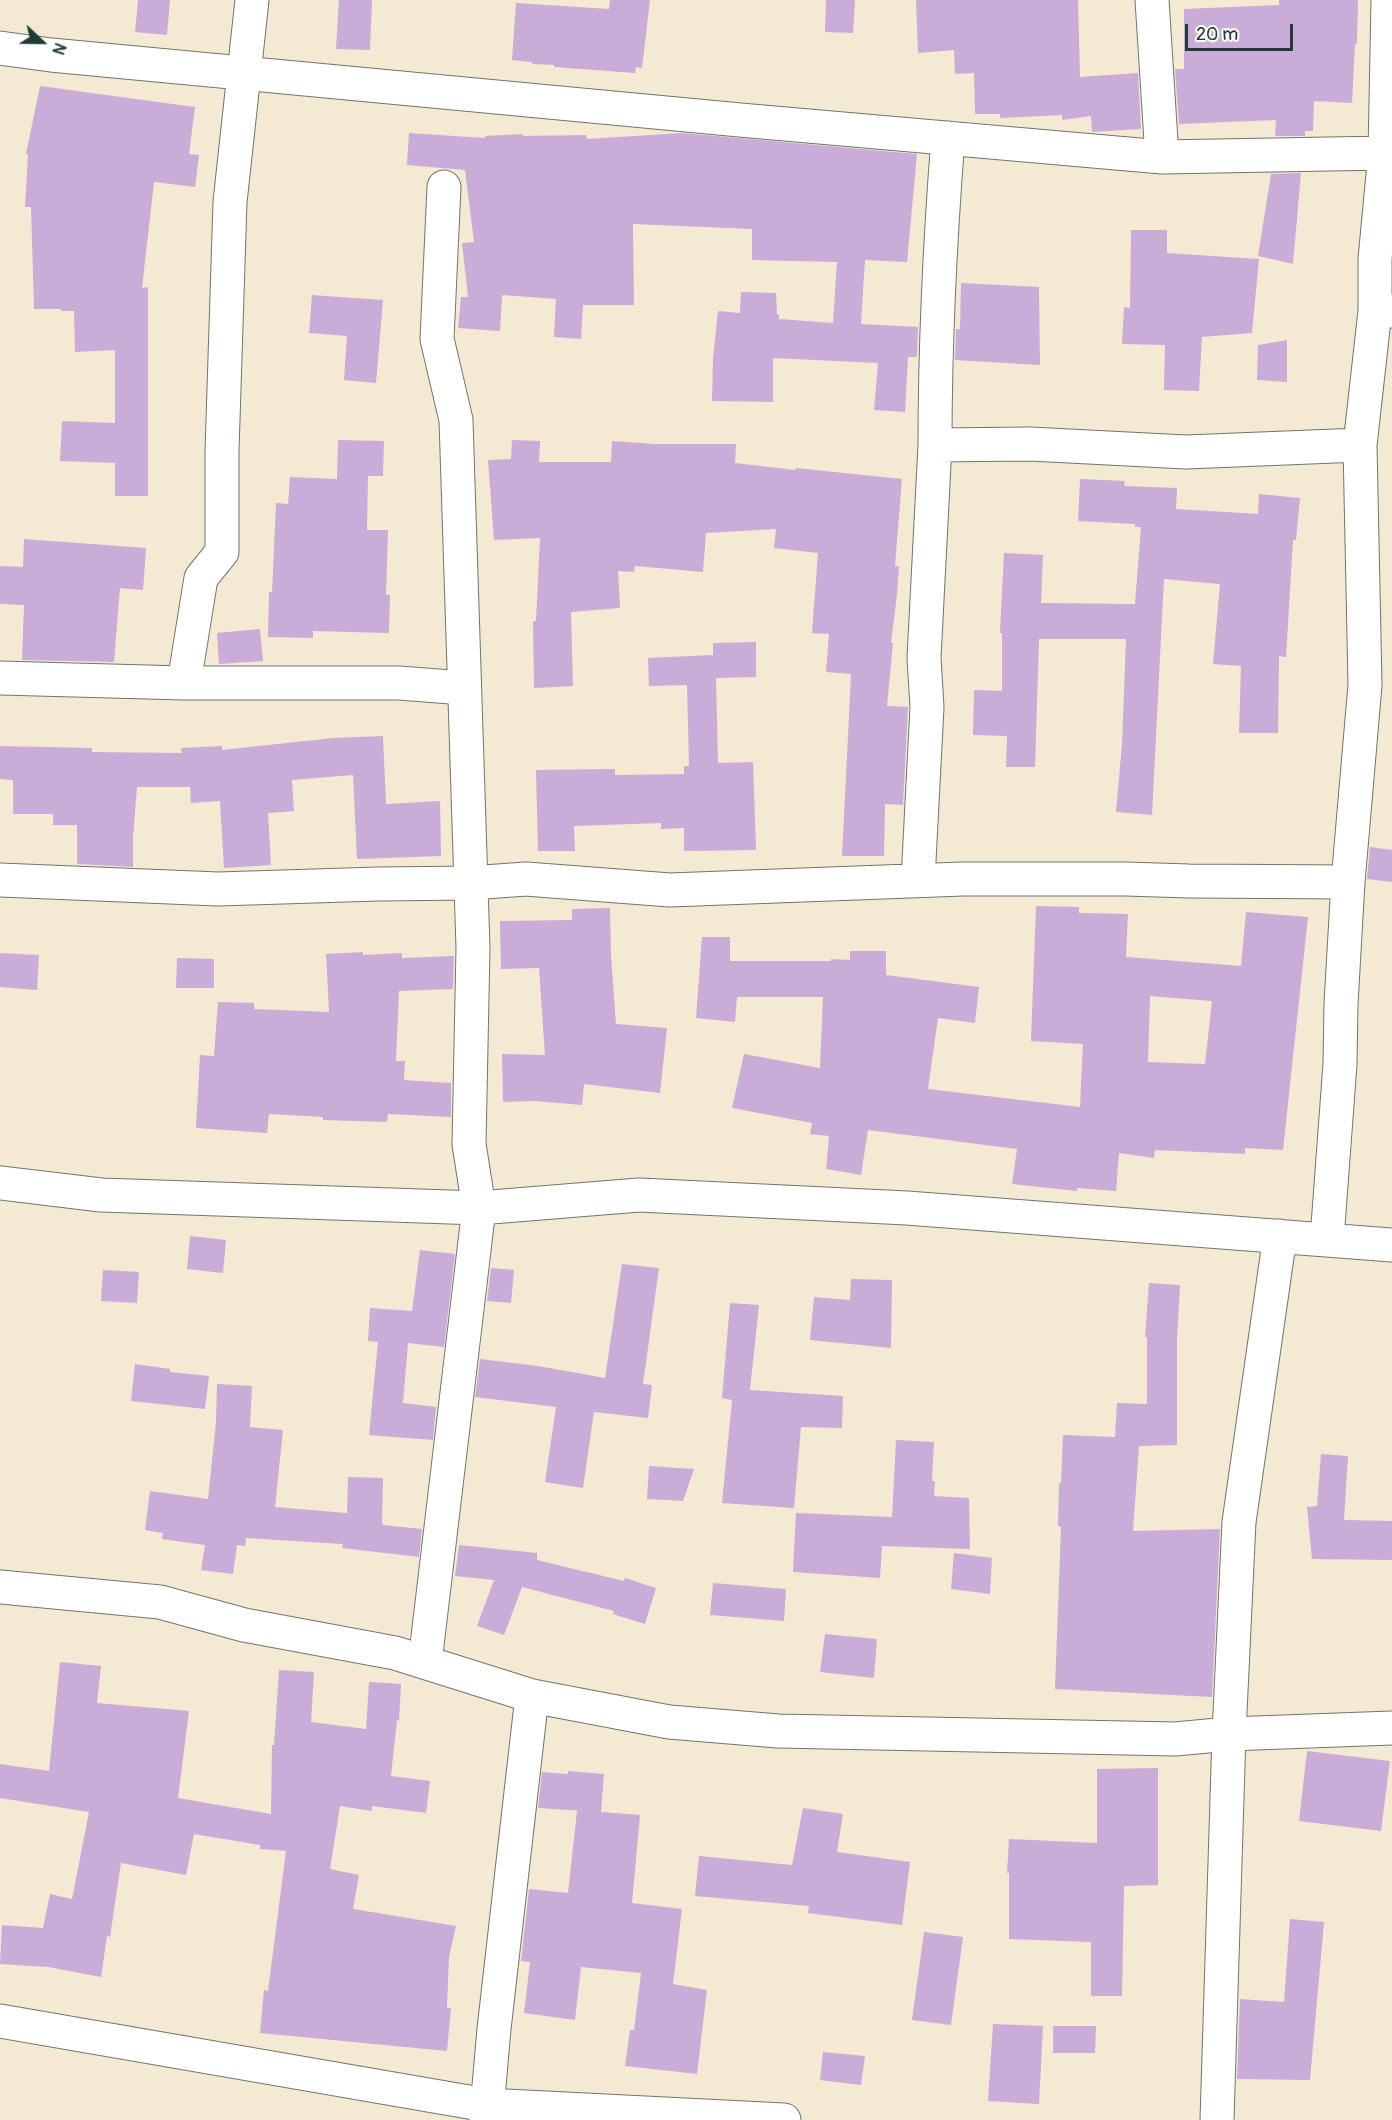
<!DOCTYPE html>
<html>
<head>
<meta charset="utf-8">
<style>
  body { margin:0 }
  #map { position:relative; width:1392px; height:2120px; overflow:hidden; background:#f4e9d3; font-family:Pangolin,sans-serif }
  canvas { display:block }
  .north { position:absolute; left:12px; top:12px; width:60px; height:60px; -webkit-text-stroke:4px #fdfcf7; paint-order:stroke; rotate:112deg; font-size:16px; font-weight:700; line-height:24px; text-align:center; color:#1f3d34 }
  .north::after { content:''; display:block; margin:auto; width:21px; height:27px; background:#1f3d34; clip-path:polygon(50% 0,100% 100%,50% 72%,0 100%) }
  .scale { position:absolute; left:1185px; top:24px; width:108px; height:27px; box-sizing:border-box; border:3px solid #1f3d34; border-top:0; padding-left:8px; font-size:18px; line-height:21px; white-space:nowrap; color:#1f3d34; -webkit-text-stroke:4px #fdfcf7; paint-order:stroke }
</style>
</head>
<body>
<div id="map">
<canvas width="1392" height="2120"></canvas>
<div class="north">N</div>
<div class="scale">20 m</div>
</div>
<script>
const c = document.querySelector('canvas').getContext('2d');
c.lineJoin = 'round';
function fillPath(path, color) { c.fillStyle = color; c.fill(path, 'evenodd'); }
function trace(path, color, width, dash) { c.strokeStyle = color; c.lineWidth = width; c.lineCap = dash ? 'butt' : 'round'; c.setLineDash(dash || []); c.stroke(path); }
fillPath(new Path2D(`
  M 138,0 L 170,0 L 167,35 L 135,32 Z
  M 339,0 L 372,0 L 370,50 L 336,49 Z
  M 610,0 L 650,0 L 642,68 L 636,67 L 635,73 L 554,67 L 554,65 L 532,64 L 532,62 L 512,60 L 516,3 L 609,9 Z
  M 826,0 L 855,0 L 853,33 L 825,32 Z
  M 916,0 L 1078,0 L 1080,77 L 1138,73 L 1141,129 L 1092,132 L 1091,116 L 1062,120 L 1062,115 L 1000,118 L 1000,114 L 975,114 L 974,73 L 955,74 L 954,50 L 918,53 Z
  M 1279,0 L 1358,0 L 1357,44 L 1355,44 L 1352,103 L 1314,101 L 1313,131 L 1305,131 L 1305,136 L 1275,136 L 1276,120 L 1179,124 L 1175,69 L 1184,69 L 1184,9 L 1279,5 Z
  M 40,86 L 195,107 L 189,154 L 199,155 L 195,187 L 154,182 L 142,288 L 148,287 L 148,496 L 115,496 L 115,463 L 60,461 L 62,421 L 115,423 L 115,350 L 75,352 L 74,311 L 61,311 L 61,309 L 34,309 L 31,207 L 25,207 L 28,154 L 26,154 Z
  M 409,133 L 485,138 L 485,136 L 523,134 L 523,136 L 586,135 L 587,139 L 682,133 L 917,154 L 907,262 L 865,260 L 861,324 L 918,327 L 917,357 L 908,357 L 905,412 L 874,410 L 878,363 L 773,358 L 773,402 L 712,401 L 713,358 L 718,311 L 740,313 L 741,292 L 776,293 L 777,314 L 779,315 L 779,319 L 833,323 L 837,262 L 752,260 L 752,229 L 633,224 L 634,305 L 583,305 L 581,339 L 554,337 L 556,299 L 502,295 L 500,331 L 458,328 L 461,297 L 468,297 L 462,243 L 474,242 L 465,170 L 407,165 Z
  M 1301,173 L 1293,264 L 1258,256 L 1271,174 Z
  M 1131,230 L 1167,230 L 1167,253 L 1259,259 L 1252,333 L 1202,337 L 1199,391 L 1164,390 L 1165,345 L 1122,344 L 1124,307 L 1130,308 Z
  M 961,283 L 1039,287 L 1040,365 L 955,360 L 956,329 L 960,329 Z
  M 312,295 L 383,300 L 376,383 L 344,380 L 347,336 L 309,333 Z
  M 1287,340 L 1287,382 L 1257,380 L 1258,345 Z
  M 338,440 L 384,441 L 383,476 L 368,476 L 367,530 L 388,530 L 386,595 L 390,595 L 389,633 L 313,631 L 313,638 L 268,637 L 269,592 L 272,592 L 276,503 L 288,504 L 290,477 L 337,479 Z
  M 512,440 L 540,441 L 539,462 L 611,462 L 612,441 L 655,444 L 736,444 L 735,463 L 795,470 L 796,468 L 902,479 L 895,566 L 899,566 L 897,594 L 891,643 L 893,643 L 887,706 L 908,707 L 903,805 L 885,804 L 884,856 L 842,856 L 851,674 L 826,672 L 829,634 L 812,633 L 818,553 L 774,548 L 776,529 L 706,533 L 703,572 L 635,566 L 634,572 L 618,571 L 620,608 L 571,612 L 573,686 L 534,688 L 533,621 L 536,621 L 540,538 L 494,540 L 488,460 L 511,459 Z
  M 1080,479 L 1125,481 L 1124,486 L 1177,488 L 1176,509 L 1258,514 L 1259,494 L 1300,498 L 1296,540 L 1293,540 L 1286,657 L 1279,656 L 1278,733 L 1239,733 L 1241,666 L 1213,664 L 1220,584 L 1164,579 L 1152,815 L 1116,812 L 1122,744 L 1126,639 L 1039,639 L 1035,767 L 1006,767 L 1007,736 L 973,735 L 974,690 L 1002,691 L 1002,633 L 1000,633 L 1004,553 L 1043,555 L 1041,603 L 1135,604 L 1141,527 L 1135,527 L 1135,524 L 1078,521 Z
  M 24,539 L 146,548 L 143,590 L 120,588 L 114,662 L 22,660 L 24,605 L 0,604 L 0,566 L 23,567 Z
  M 260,629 L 263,661 L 219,664 L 217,633 Z
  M 756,642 L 756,677 L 716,678 L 718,763 L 753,762 L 756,850 L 684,851 L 684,828 L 661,829 L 661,823 L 574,826 L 575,851 L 538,851 L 536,770 L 615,769 L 615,775 L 684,774 L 684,766 L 689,766 L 687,685 L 649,686 L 648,658 L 713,655 L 713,643 Z
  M 383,736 L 386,804 L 440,801 L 441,856 L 357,859 L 353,775 L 292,780 L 294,811 L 268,813 L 271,865 L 224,868 L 220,801 L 191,803 L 190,787 L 137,787 L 133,837 L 133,867 L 77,864 L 77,825 L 53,825 L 53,814 L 13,814 L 13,780 L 0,779 L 0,746 L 92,748 L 92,752 L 182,753 L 181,748 L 222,746 L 222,750 L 333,738 Z
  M 1370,847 L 1392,850 L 1392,882 L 1367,879 Z
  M 1036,906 L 1079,907 L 1079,913 L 1128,914 L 1126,957 L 1241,966 L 1246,912 L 1308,917 L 1283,1150 L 1245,1148 L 1245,1154 L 1155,1150 L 1154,1158 L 1119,1153 L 1116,1191 L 1077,1188 L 1077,1191 L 1012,1184 L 1017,1149 L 868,1130 L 861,1175 L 826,1169 L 829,1136 L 810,1134 L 812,1123 L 732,1108 L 744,1054 L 820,1068 L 823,997 L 737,997 L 735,1022 L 696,1018 L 702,937 L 730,937 L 730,961 L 831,961 L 831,959 L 850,960 L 850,951 L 886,951 L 886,975 L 979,987 L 975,1023 L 938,1018 L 928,1089 L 1080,1107 L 1083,1044 L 1031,1041 ZM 1150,996 L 1212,1001 L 1205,1064 L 1148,1062 Z
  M 610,908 L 611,956 L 616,1024 L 667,1028 L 660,1093 L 584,1084 L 582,1105 L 534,1101 L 503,1102 L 502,1054 L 545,1055 L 539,968 L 501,969 L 500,921 L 572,920 L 572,909 Z
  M 363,952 L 363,955 L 402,953 L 402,958 L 454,956 L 453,989 L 399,991 L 396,1061 L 405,1061 L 404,1080 L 451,1083 L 451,1117 L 388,1114 L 387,1122 L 323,1120 L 323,1117 L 269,1114 L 267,1133 L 196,1128 L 200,1055 L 214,1056 L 218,1002 L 254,1003 L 254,1009 L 329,1012 L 326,954 Z
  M 0,953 L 39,955 L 37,990 L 0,987 Z
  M 177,958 L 214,959 L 214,988 L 176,988 Z
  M 190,1236 L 226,1240 L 223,1273 L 187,1269 Z
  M 420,1250 L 455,1254 L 444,1347 L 408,1343 L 403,1403 L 436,1407 L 433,1440 L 369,1435 L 378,1342 L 368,1341 L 370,1308 L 412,1311 Z
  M 622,1264 L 659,1268 L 643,1384 L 652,1385 L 648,1418 L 594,1412 L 583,1488 L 545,1482 L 556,1407 L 475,1397 L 480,1359 L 538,1366 L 605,1378 Z
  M 491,1268 L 514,1270 L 511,1303 L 487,1301 Z
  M 103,1270 L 139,1272 L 137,1303 L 101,1301 Z
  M 851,1279 L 892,1280 L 891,1348 L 810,1340 L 814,1297 L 850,1300 Z
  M 1149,1283 L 1180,1285 L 1177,1341 L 1177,1445 L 1139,1446 L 1133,1531 L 1220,1529 L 1212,1697 L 1055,1689 L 1061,1527 L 1058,1526 L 1059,1483 L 1061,1483 L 1063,1435 L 1115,1437 L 1117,1403 L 1147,1404 L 1147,1337 L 1145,1337 Z
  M 730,1303 L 759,1305 L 750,1390 L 843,1396 L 842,1428 L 801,1427 L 794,1508 L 722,1503 L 732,1400 L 722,1398 Z
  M 135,1364 L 170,1369 L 170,1372 L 209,1376 L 205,1409 L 131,1401 Z
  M 217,1384 L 252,1386 L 250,1427 L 283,1430 L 275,1507 L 347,1513 L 348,1477 L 383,1478 L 382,1523 L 383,1525 L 422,1529 L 419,1557 L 342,1548 L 343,1544 L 246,1538 L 245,1546 L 237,1545 L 233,1574 L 201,1570 L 205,1545 L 162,1539 L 163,1533 L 145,1530 L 150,1491 L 208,1499 L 216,1422 Z
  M 896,1440 L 934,1442 L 932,1481 L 935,1481 L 934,1496 L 969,1498 L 970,1549 L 882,1546 L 880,1578 L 793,1572 L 796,1513 L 892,1517 Z
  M 1321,1454 L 1348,1456 L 1344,1520 L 1392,1521 L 1392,1560 L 1312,1559 L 1307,1507 L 1317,1506 Z
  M 649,1466 L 694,1469 L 683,1501 L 647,1499 Z
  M 459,1545 L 537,1553 L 537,1560 L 624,1581 L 625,1578 L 656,1588 L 645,1624 L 613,1614 L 614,1611 L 522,1587 L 504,1635 L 477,1626 L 494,1580 L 455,1576 Z
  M 954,1553 L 992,1558 L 990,1594 L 951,1589 Z
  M 713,1583 L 786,1589 L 784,1621 L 710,1615 Z
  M 825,1634 L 877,1639 L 874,1678 L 820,1672 Z
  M 60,1662 L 101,1666 L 97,1703 L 189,1711 L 178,1798 L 271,1814 L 272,1745 L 274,1745 L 279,1670 L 314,1672 L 311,1722 L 366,1729 L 369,1682 L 401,1684 L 399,1721 L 397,1720 L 391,1776 L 430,1781 L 426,1813 L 372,1806 L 372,1811 L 340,1806 L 330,1869 L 359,1875 L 353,1909 L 456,1926 L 449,1957 L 447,2008 L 451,2008 L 447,2051 L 260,2033 L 264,1990 L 268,1991 L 286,1851 L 260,1849 L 260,1845 L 194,1834 L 186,1875 L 121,1863 L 110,1937 L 107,1936 L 101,1977 L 48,1967 L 0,1964 L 2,1925 L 43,1928 L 50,1894 L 72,1899 L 89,1812 L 0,1798 L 0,1764 L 49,1771 Z
  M 1307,1751 L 1390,1761 L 1381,1831 L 1299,1821 Z
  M 1158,1768 L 1158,1885 L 1124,1886 L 1122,1996 L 1091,1996 L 1091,1942 L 1009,1939 L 1009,1873 L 1007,1873 L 1009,1839 L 1097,1843 L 1097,1769 Z
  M 568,1771 L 604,1774 L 601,1812 L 640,1815 L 632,1903 L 682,1909 L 673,1984 L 707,1990 L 697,2074 L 625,2066 L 630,2030 L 634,2030 L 641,1973 L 581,1967 L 575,2020 L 524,2013 L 530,1962 L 521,1961 L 529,1889 L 568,1893 L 577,1811 L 584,1811 L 538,1808 L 542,1772 L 568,1774 Z
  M 803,1808 L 843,1814 L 837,1852 L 910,1862 L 902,1925 L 808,1913 L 809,1906 L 695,1896 L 699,1856 L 792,1865 Z
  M 1290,1919 L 1324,1922 L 1310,2080 L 1237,2079 L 1240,1999 L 1284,2002 Z
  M 924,1932 L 963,1937 L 951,2025 L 912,2020 Z
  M 993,2024 L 1043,2026 L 1039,2104 L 988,2101 Z
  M 1053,2026 L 1096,2026 L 1095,2053 L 1053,2053 Z
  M 823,2052 L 865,2056 L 861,2085 L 820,2080 Z`), '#caacd8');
const minor = new Path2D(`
  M 1152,0 L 1162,157
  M 0,48 L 51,55 L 740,120 L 1162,157 L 1385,153 L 1375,259 L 1375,311 L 1392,311
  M 1385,153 L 1388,0
  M 935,445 C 935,343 940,241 948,138
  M 0,678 L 184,683 L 399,683 L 464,688
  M 184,683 L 201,578 L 222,552 L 222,451 L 230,202 L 252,0
  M 0,880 L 218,889 L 378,884 L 470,883 L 526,879 L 670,890 L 963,879 L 1126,879 L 1189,881 L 1348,882
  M 918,880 L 927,707 L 924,658 L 935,445 L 1030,444 L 1186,452 L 1360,445
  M 0,1183 L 101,1195 L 479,1208 L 639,1195 L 907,1208 L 1392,1245
  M 1327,1239 L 1340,1064 L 1341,1004 L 1348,882 L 1365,685 L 1360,445 L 1375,311
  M 0,1587 L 160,1602 L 244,1625 L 395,1653 L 532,1696 L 669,1722 L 778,1731 L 1175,1739 L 1229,1734 L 1392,1728
  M 425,1662 L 479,1208 L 469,1144 L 473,948 L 456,420 L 437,339 L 444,187
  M 0,2021 L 486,2105 L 784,2120
  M 486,2120 L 494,2029 L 532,1696
  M 1217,2120 L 1229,1734 L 1239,1522 L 1280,1236`);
trace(minor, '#6a796c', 35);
trace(minor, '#fff', 33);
</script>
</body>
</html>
